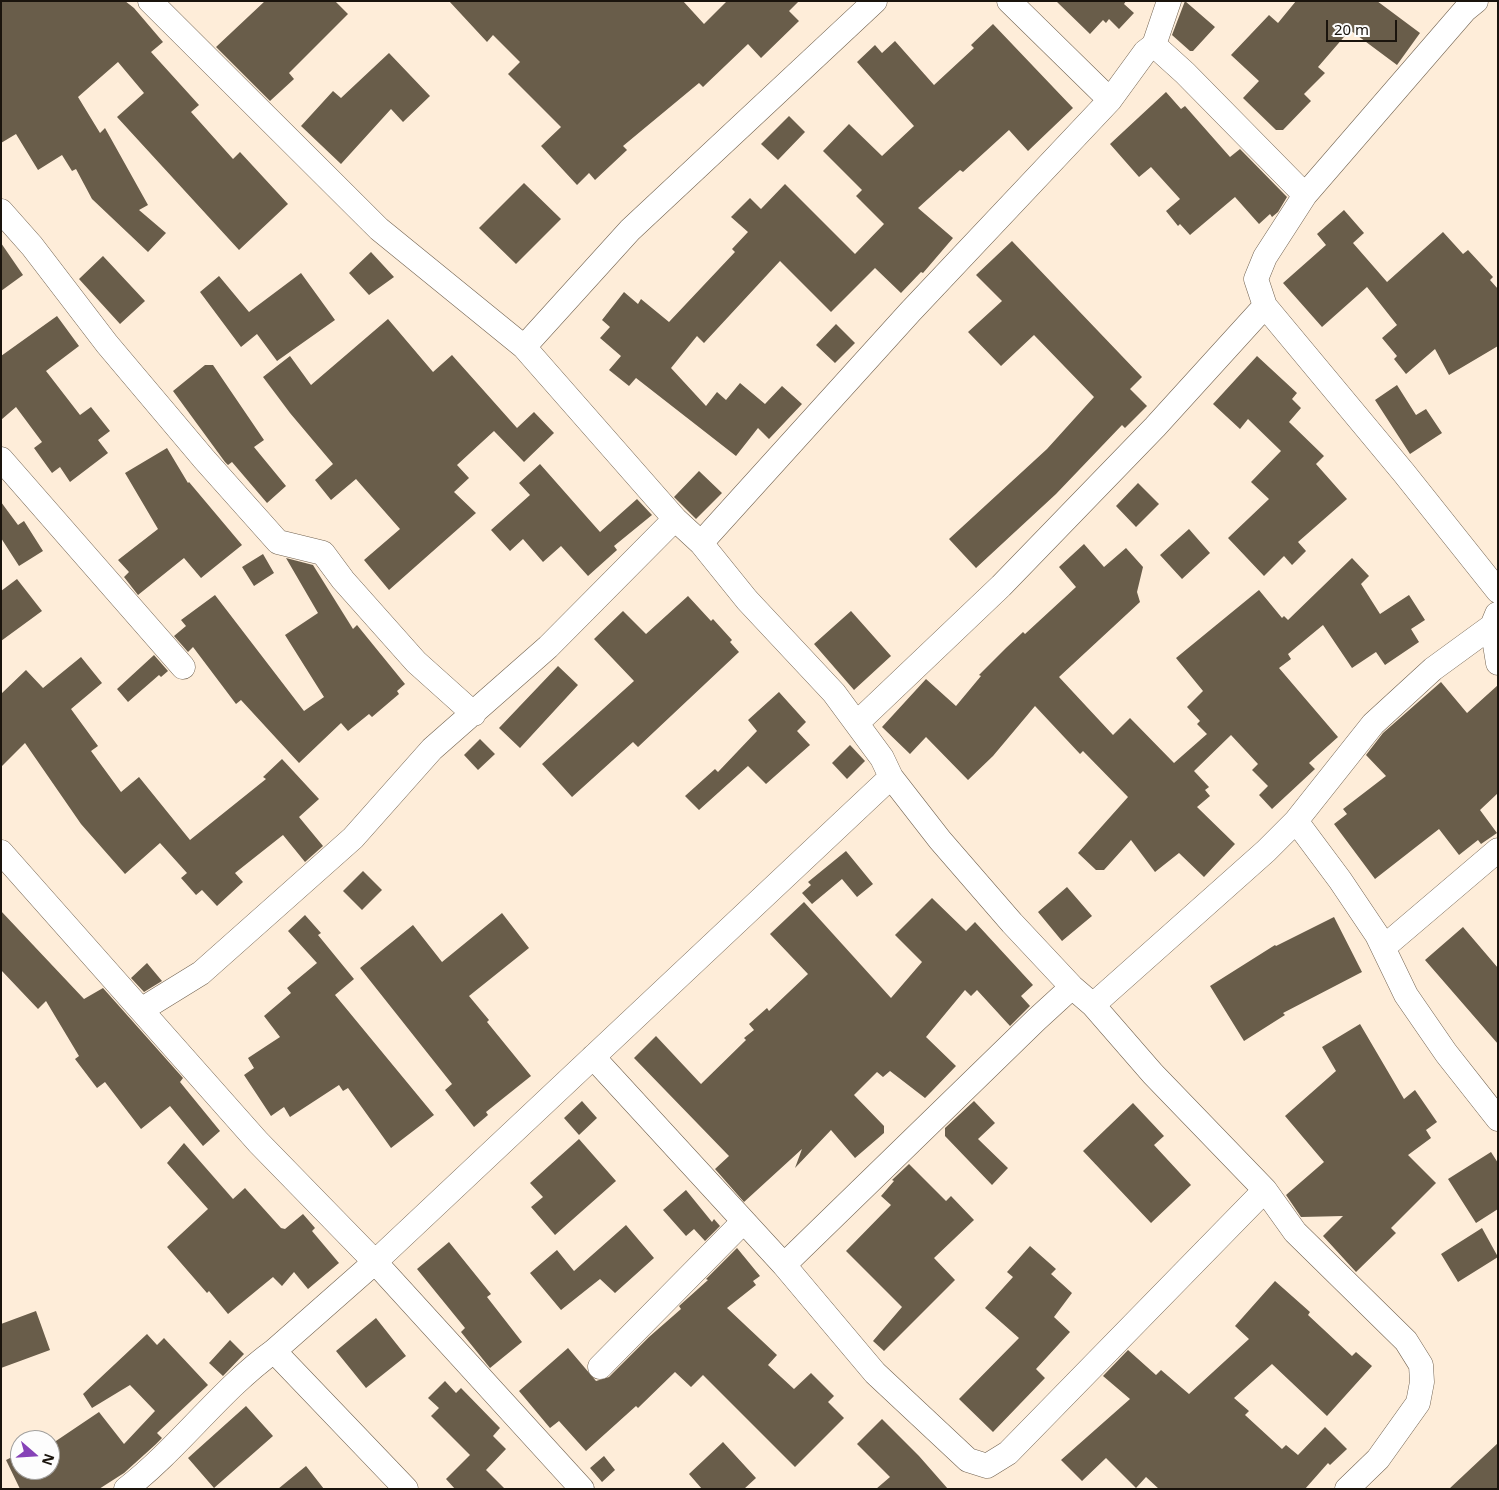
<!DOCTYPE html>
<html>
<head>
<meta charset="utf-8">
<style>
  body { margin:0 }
  #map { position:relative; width:1499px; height:1490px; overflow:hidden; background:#feedd9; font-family:"Noto Sans",sans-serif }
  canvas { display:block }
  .frame { position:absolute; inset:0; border:2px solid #1a140d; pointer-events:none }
  .north { position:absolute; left:10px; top:1430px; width:50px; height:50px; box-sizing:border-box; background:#fdfdfd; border:1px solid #a2a09d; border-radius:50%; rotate:109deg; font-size:14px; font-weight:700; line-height:20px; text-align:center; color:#1a140d }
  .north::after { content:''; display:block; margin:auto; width:18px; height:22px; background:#8643b7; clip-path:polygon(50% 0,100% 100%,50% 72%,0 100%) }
  .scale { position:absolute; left:1326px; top:20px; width:71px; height:22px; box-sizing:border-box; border:2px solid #1a140d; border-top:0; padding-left:6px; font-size:15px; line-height:18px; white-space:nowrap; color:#1a140d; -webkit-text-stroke:4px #fdfdfd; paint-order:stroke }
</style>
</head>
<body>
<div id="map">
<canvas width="1499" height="1490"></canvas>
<div class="frame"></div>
<div class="north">N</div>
<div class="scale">20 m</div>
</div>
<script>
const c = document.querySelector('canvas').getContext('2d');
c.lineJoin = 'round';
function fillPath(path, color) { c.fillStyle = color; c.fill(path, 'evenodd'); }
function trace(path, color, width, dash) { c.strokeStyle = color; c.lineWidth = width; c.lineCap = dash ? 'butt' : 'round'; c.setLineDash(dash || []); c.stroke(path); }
fillPath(new Path2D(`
  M 1,1 L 125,1 L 134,8 L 163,42 L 151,52 L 199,105 L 191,112 L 233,159 L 240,152 L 288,204 L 239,250 L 117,117 L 144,93 L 118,62 L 78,97 L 100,133 L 105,128 L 148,205 L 139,210 L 166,233 L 148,252 L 92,199 L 76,169 L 72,171 L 62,155 L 38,170 L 16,134 L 1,143 Z
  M 265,1 L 335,1 L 348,14 L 289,73 L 294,79 L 270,101 L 216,47 Z
  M 449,1 L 683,1 L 704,24 L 727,1 L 799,1 L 789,11 L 799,21 L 761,58 L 748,44 L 703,87 L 699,83 L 623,146 L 627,150 L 595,180 L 589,173 L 577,185 L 541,146 L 561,127 L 508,74 L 520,62 L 493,35 L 487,42 Z
  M 1056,1 L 1126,1 L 1124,4 L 1134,13 L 1119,29 L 1109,19 L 1106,23 L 1103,20 L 1090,34 Z
  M 1185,1 L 1215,27 L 1193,51 L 1190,51 L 1172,35 Z
  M 1296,1 L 1377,1 L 1420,33 L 1397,65 L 1350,30 L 1318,67 L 1325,73 L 1304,94 L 1311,101 L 1283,130 L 1276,130 L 1243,98 L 1259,81 L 1231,55 L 1269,15 L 1278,23 Z
  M 993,24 L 1073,108 L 1028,151 L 1009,130 L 963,172 L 960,170 L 918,208 L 953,238 L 923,273 L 921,272 L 901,293 L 875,268 L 831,312 L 780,261 L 704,343 L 697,336 L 671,368 L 706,406 L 717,392 L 726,400 L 740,383 L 765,404 L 782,386 L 802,404 L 769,439 L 758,428 L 736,456 L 636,378 L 629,386 L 609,370 L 621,356 L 600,338 L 610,327 L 602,320 L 624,292 L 638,304 L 641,299 L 669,322 L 735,252 L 732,249 L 748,232 L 731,217 L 750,198 L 761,209 L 785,184 L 855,254 L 884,224 L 856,196 L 862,190 L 823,151 L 849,124 L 882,156 L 914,126 L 857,62 L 875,45 L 882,53 L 895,41 L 934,85 L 974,48 L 971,45 Z
  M 389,53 L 430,96 L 403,122 L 391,109 L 341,164 L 301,126 L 333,91 L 341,98 Z
  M 1166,92 L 1181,109 L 1185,106 L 1230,157 L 1240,149 L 1287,197 L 1278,212 L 1272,217 L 1270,214 L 1259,224 L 1235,197 L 1190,235 L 1180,224 L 1178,226 L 1166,211 L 1180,199 L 1151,167 L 1139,177 L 1110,144 Z
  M 789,116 L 805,132 L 778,160 L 761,144 Z
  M 524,183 L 561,219 L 516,264 L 479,228 Z
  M 1344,210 L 1364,233 L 1353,243 L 1387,282 L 1443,232 L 1463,254 L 1468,250 L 1493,277 L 1490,280 L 1498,289 L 1498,346 L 1449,375 L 1435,349 L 1406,374 L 1394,359 L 1397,356 L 1382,338 L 1397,325 L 1367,287 L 1322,327 L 1283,283 L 1326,245 L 1317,234 Z
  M 1012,241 L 1142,377 L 1130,389 L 1147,406 L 1125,428 L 1122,425 L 1056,494 L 976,568 L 949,539 L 1047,449 L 1094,397 L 1034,335 L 1001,366 L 968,332 L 1002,301 L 976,275 Z
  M 1,243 L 23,275 L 1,291 Z
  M 371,252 L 394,277 L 369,295 L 349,273 Z
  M 103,256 L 145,301 L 120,324 L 79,279 Z
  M 301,273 L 335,320 L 277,361 L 257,334 L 241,347 L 200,292 L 219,276 L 249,312 Z
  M 57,316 L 79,346 L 46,371 L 80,415 L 91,407 L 110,431 L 98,440 L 108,453 L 70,482 L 60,467 L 52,473 L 34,448 L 42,442 L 16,407 L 1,420 L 1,356 Z
  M 388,319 L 433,372 L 452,355 L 517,428 L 534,412 L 554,433 L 524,462 L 494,431 L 457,465 L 469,478 L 454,492 L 476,513 L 389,590 L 364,560 L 400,529 L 356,479 L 331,500 L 315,480 L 333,464 L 290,413 L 263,377 L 290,356 L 311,385 Z
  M 836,324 L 855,343 L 835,363 L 816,345 Z
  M 1257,356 L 1297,393 L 1292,399 L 1301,408 L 1289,422 L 1324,456 L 1316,464 L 1347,499 L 1298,542 L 1306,551 L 1292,565 L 1284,556 L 1264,576 L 1228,538 L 1269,499 L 1251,482 L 1281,451 L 1248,419 L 1240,429 L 1213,404 Z
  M 205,365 L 213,365 L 264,440 L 254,447 L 286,486 L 267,503 L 232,462 L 228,465 L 225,462 L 173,391 Z
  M 1397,385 L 1416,415 L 1426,409 L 1442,433 L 1410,454 L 1375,400 Z
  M 167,448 L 188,483 L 189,482 L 242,545 L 201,578 L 184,558 L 138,595 L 124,577 L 129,572 L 118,560 L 158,529 L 125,473 Z
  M 540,464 L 600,532 L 637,499 L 652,515 L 614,546 L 617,550 L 588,576 L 561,546 L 543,562 L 523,539 L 510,551 L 491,530 L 530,495 L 519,483 Z
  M 699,471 L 722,493 L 696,519 L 674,497 Z
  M 1138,483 L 1159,504 L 1136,527 L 1116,506 Z
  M 1,502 L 18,525 L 24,521 L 43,551 L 19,566 L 1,538 Z
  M 1189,529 L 1210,553 L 1182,579 L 1160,555 Z
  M 1084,544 L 1104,567 L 1126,548 L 1143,567 L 1137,592 L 1140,602 L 1059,677 L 1113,735 L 1130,718 L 1174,763 L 1207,734 L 1197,724 L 1200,721 L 1187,707 L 1203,691 L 1176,658 L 1259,590 L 1282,618 L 1284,616 L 1288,620 L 1352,558 L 1369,576 L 1361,584 L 1380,614 L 1409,595 L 1425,620 L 1411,629 L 1419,642 L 1385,665 L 1376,652 L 1352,668 L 1323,625 L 1288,654 L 1291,659 L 1279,668 L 1338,737 L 1309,763 L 1315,769 L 1272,809 L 1259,795 L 1268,786 L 1252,770 L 1258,764 L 1231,735 L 1194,771 L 1209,787 L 1205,790 L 1210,796 L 1197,807 L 1235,844 L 1204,877 L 1179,853 L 1155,872 L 1131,840 L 1104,870 L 1096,870 L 1078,853 L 1128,797 L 1083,751 L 1080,754 L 1035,706 L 993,756 L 968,780 L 926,737 L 910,754 L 882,727 L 926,679 L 956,706 L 981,676 L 979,675 L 1006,648 L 1023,632 L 1025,634 L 1076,587 L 1059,567 Z
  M 263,554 L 274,573 L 254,586 L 242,567 Z
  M 286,558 L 313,565 L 353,629 L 357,625 L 405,684 L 397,691 L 399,694 L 372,717 L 369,714 L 348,731 L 341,723 L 299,763 L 241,700 L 236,704 L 193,647 L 188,652 L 174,636 L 186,626 L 181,620 L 215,595 L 304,711 L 324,697 L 285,635 L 318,613 Z
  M 17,579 L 42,611 L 1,641 L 1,591 Z
  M 688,596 L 711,621 L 713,619 L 732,640 L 730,642 L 739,652 L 638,747 L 633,742 L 572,797 L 542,764 L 634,681 L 594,639 L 623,611 L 646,634 Z
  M 851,611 L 891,656 L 854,690 L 814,644 Z
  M 154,655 L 168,671 L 161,677 L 159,675 L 128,702 L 117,689 Z
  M 81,657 L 102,683 L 71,709 L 98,746 L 91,751 L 121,792 L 139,777 L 190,840 L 266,779 L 263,777 L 282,759 L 319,799 L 299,817 L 323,846 L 305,862 L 283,835 L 235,873 L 243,882 L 217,906 L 202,890 L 196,895 L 181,878 L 187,873 L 160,843 L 125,874 L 81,824 L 25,743 L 1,767 L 1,694 L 26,670 L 43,688 Z
  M 558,666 L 578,685 L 520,748 L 499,728 Z
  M 1441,682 L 1467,713 L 1498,685 L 1498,793 L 1480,810 L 1497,833 L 1481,844 L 1478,840 L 1459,855 L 1439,829 L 1375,879 L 1334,824 L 1347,814 L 1343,809 L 1386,776 L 1366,755 L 1383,733 Z
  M 779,692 L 806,722 L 797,731 L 810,745 L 766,784 L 748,766 L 699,810 L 685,796 L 715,769 L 718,772 L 757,731 L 748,720 Z
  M 480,739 L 495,754 L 478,770 L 464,755 Z
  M 850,745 L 865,761 L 847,779 L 832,763 Z
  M 846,851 L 873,884 L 857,897 L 842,879 L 812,904 L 802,893 L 811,885 L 808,882 Z
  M 363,871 L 382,890 L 362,910 L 343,891 Z
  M 1067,887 L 1092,916 L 1062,941 L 1038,912 Z
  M 932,898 L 966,931 L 975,922 L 1033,985 L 1021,996 L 1030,1006 L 1010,1026 L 977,990 L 971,996 L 965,990 L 926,1037 L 956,1066 L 931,1092 L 925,1098 L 890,1071 L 883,1077 L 877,1072 L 854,1095 L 884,1126 L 884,1133 L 855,1158 L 831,1130 L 795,1168 L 802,1149 L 744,1202 L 715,1169 L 729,1156 L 634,1058 L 656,1036 L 701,1084 L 746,1040 L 744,1038 L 754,1030 L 749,1024 L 767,1008 L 769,1011 L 808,974 L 770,934 L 804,902 L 891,998 L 922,962 L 895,935 Z
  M 1,911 L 84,999 L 103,988 L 183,1078 L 180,1082 L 220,1131 L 203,1146 L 170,1106 L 141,1129 L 105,1082 L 97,1088 L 75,1059 L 79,1056 L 46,1001 L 38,1009 L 1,970 Z
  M 502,913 L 529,948 L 469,996 L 489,1020 L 487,1022 L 531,1076 L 486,1112 L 488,1115 L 474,1127 L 445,1090 L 452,1084 L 360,968 L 413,925 L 442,962 Z
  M 305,915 L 321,933 L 318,935 L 354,979 L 335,995 L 434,1115 L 391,1148 L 348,1088 L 343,1091 L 339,1085 L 290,1117 L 284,1107 L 271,1116 L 244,1075 L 254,1068 L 248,1058 L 280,1037 L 264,1016 L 291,993 L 287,988 L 317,963 L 288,931 Z
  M 1334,917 L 1362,972 L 1283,1013 L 1285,1015 L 1244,1041 L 1210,986 L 1275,945 L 1276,946 Z
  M 1463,927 L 1498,968 L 1498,1044 L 1425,960 Z
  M 147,963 L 162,981 L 144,992 L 131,978 Z
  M 1360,1024 L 1404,1099 L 1415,1090 L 1437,1122 L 1426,1130 L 1431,1138 L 1408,1155 L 1436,1183 L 1391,1228 L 1396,1233 L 1356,1272 L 1323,1236 L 1343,1216 L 1301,1217 L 1286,1195 L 1324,1162 L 1285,1116 L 1336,1071 L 1322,1047 Z
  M 582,1101 L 597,1118 L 579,1135 L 564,1118 Z
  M 974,1101 L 995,1123 L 978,1139 L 1008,1168 L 992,1185 L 945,1136 L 945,1128 Z
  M 1133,1103 L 1164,1136 L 1154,1145 L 1191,1185 L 1151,1223 L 1083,1151 Z
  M 579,1139 L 616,1181 L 555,1235 L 531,1207 L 543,1197 L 530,1183 Z
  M 184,1143 L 233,1199 L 245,1188 L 281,1228 L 285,1229 L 303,1214 L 315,1228 L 312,1231 L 339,1263 L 308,1289 L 294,1272 L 282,1286 L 273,1277 L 228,1314 L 209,1291 L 207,1293 L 167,1247 L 208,1209 L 167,1163 Z
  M 1491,1152 L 1498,1163 L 1498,1209 L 1476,1223 L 1448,1179 Z
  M 909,1164 L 946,1201 L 951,1196 L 974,1220 L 934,1258 L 955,1280 L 884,1351 L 873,1341 L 902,1307 L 846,1251 L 891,1205 L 881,1196 L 894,1181 L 892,1180 Z
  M 686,1190 L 712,1222 L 714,1219 L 720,1226 L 705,1241 L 694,1229 L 686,1236 L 663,1210 Z
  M 626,1225 L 654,1258 L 615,1293 L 600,1279 L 561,1310 L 530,1273 L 557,1250 L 574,1271 Z
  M 1482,1228 L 1498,1257 L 1458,1282 L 1441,1254 Z
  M 449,1242 L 491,1294 L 487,1297 L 522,1342 L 490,1368 L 461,1332 L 465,1328 L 417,1269 Z
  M 1030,1246 L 1056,1269 L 1051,1274 L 1072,1293 L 1054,1317 L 1070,1332 L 1036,1369 L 1045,1378 L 993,1432 L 959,1399 L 1019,1338 L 985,1308 L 1013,1277 L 1007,1272 Z
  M 737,1248 L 760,1276 L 753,1281 L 756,1285 L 727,1308 L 777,1355 L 768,1365 L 794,1389 L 811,1373 L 834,1396 L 828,1402 L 844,1418 L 795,1467 L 703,1375 L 691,1387 L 675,1372 L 638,1408 L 636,1406 L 586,1451 L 559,1421 L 550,1428 L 519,1391 L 568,1348 L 596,1381 L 609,1377 L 649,1337 L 681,1309 L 679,1306 L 708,1280 L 706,1279 Z
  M 1275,1281 L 1310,1312 L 1308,1315 L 1352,1356 L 1356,1352 L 1372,1366 L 1327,1416 L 1272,1364 L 1234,1398 L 1249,1411 L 1245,1415 L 1282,1449 L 1286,1445 L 1298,1455 L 1325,1427 L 1347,1449 L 1330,1465 L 1328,1463 L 1305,1489 L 1159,1489 L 1146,1477 L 1136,1488 L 1106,1458 L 1082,1481 L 1061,1460 L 1130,1399 L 1103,1376 L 1128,1350 L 1156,1375 L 1161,1370 L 1189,1394 L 1249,1339 L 1235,1326 Z
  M 36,1311 L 50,1350 L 1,1368 L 1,1324 Z
  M 376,1318 L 406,1356 L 366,1388 L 336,1351 Z
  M 147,1334 L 157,1345 L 164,1338 L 208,1385 L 157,1433 L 162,1438 L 155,1445 L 124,1473 L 99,1489 L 20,1489 L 6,1460 L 20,1453 L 20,1470 L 50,1470 L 50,1445 L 99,1412 L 124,1444 L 155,1411 L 130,1385 L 92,1408 L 83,1394 Z
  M 230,1340 L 244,1354 L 223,1376 L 209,1363 Z
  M 445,1381 L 456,1393 L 461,1388 L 500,1428 L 493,1436 L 506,1449 L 486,1470 L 505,1489 L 455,1489 L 446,1479 L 470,1455 L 431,1416 L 439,1408 L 428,1398 Z
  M 246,1406 L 273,1436 L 214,1488 L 188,1458 Z
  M 882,1419 L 919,1456 L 948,1489 L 876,1489 L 890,1477 L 857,1444 Z
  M 723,1442 L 756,1478 L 744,1489 L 702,1489 L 689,1474 Z
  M 1498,1443 L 1498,1489 L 1449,1489 Z
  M 604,1456 L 615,1470 L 602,1482 L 590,1468 Z
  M 306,1466 L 324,1489 L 278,1489 Z`), '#695d4a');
const street = new Path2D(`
  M 150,1 L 379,229 L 524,347 L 675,519 L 701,543 L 747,600 L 834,693 L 882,758 L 891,777 L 940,840 L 1012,923 L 1072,987 L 1093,1005 L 1153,1074 L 1265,1190 L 1295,1232 L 1406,1341 L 1421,1365 L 1422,1382 L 1418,1403 L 1378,1459 L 1347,1489
  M 1009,1 L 1110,100
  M 1154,45 L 1169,1
  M 1,211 L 32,246 L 107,344 L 204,459 L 278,542 L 323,553 L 343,580 L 416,662 L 474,714
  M 1265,306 L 1404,473 L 1498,591
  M 524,347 L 630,230 L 875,1
  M 1,459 L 183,667
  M 701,543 L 910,312 L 1110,100 L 1145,52 L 1154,45 L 1185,73 L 1305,195
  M 1497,614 L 1492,626 L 1498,663
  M 857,723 L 1001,586 L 1155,427 L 1265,306 L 1256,279 L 1265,257 L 1305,195 L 1465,10 L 1476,1
  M 1296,821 L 1340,880 L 1377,935 L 1406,995 L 1446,1053 L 1498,1119
  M 1,852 L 258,1142 L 375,1262 L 582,1489
  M 1384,947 L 1498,850
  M 1093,1005 L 1266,851 L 1296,821 L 1373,724 L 1433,669 L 1492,626
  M 141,1010 L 201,973 L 353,838 L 432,749 L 548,647 L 675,519
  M 593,1057 L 784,1265 L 875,1373 L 968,1460 L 987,1466 L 1008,1453 L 1265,1190
  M 784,1265 L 1036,1020 L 1072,987
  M 600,1367 L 743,1222
  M 126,1489 C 180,1447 220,1390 274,1351
  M 406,1489 L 274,1351 L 375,1262 L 891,777`);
trace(street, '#726351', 25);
trace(street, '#fff', 24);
</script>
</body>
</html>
